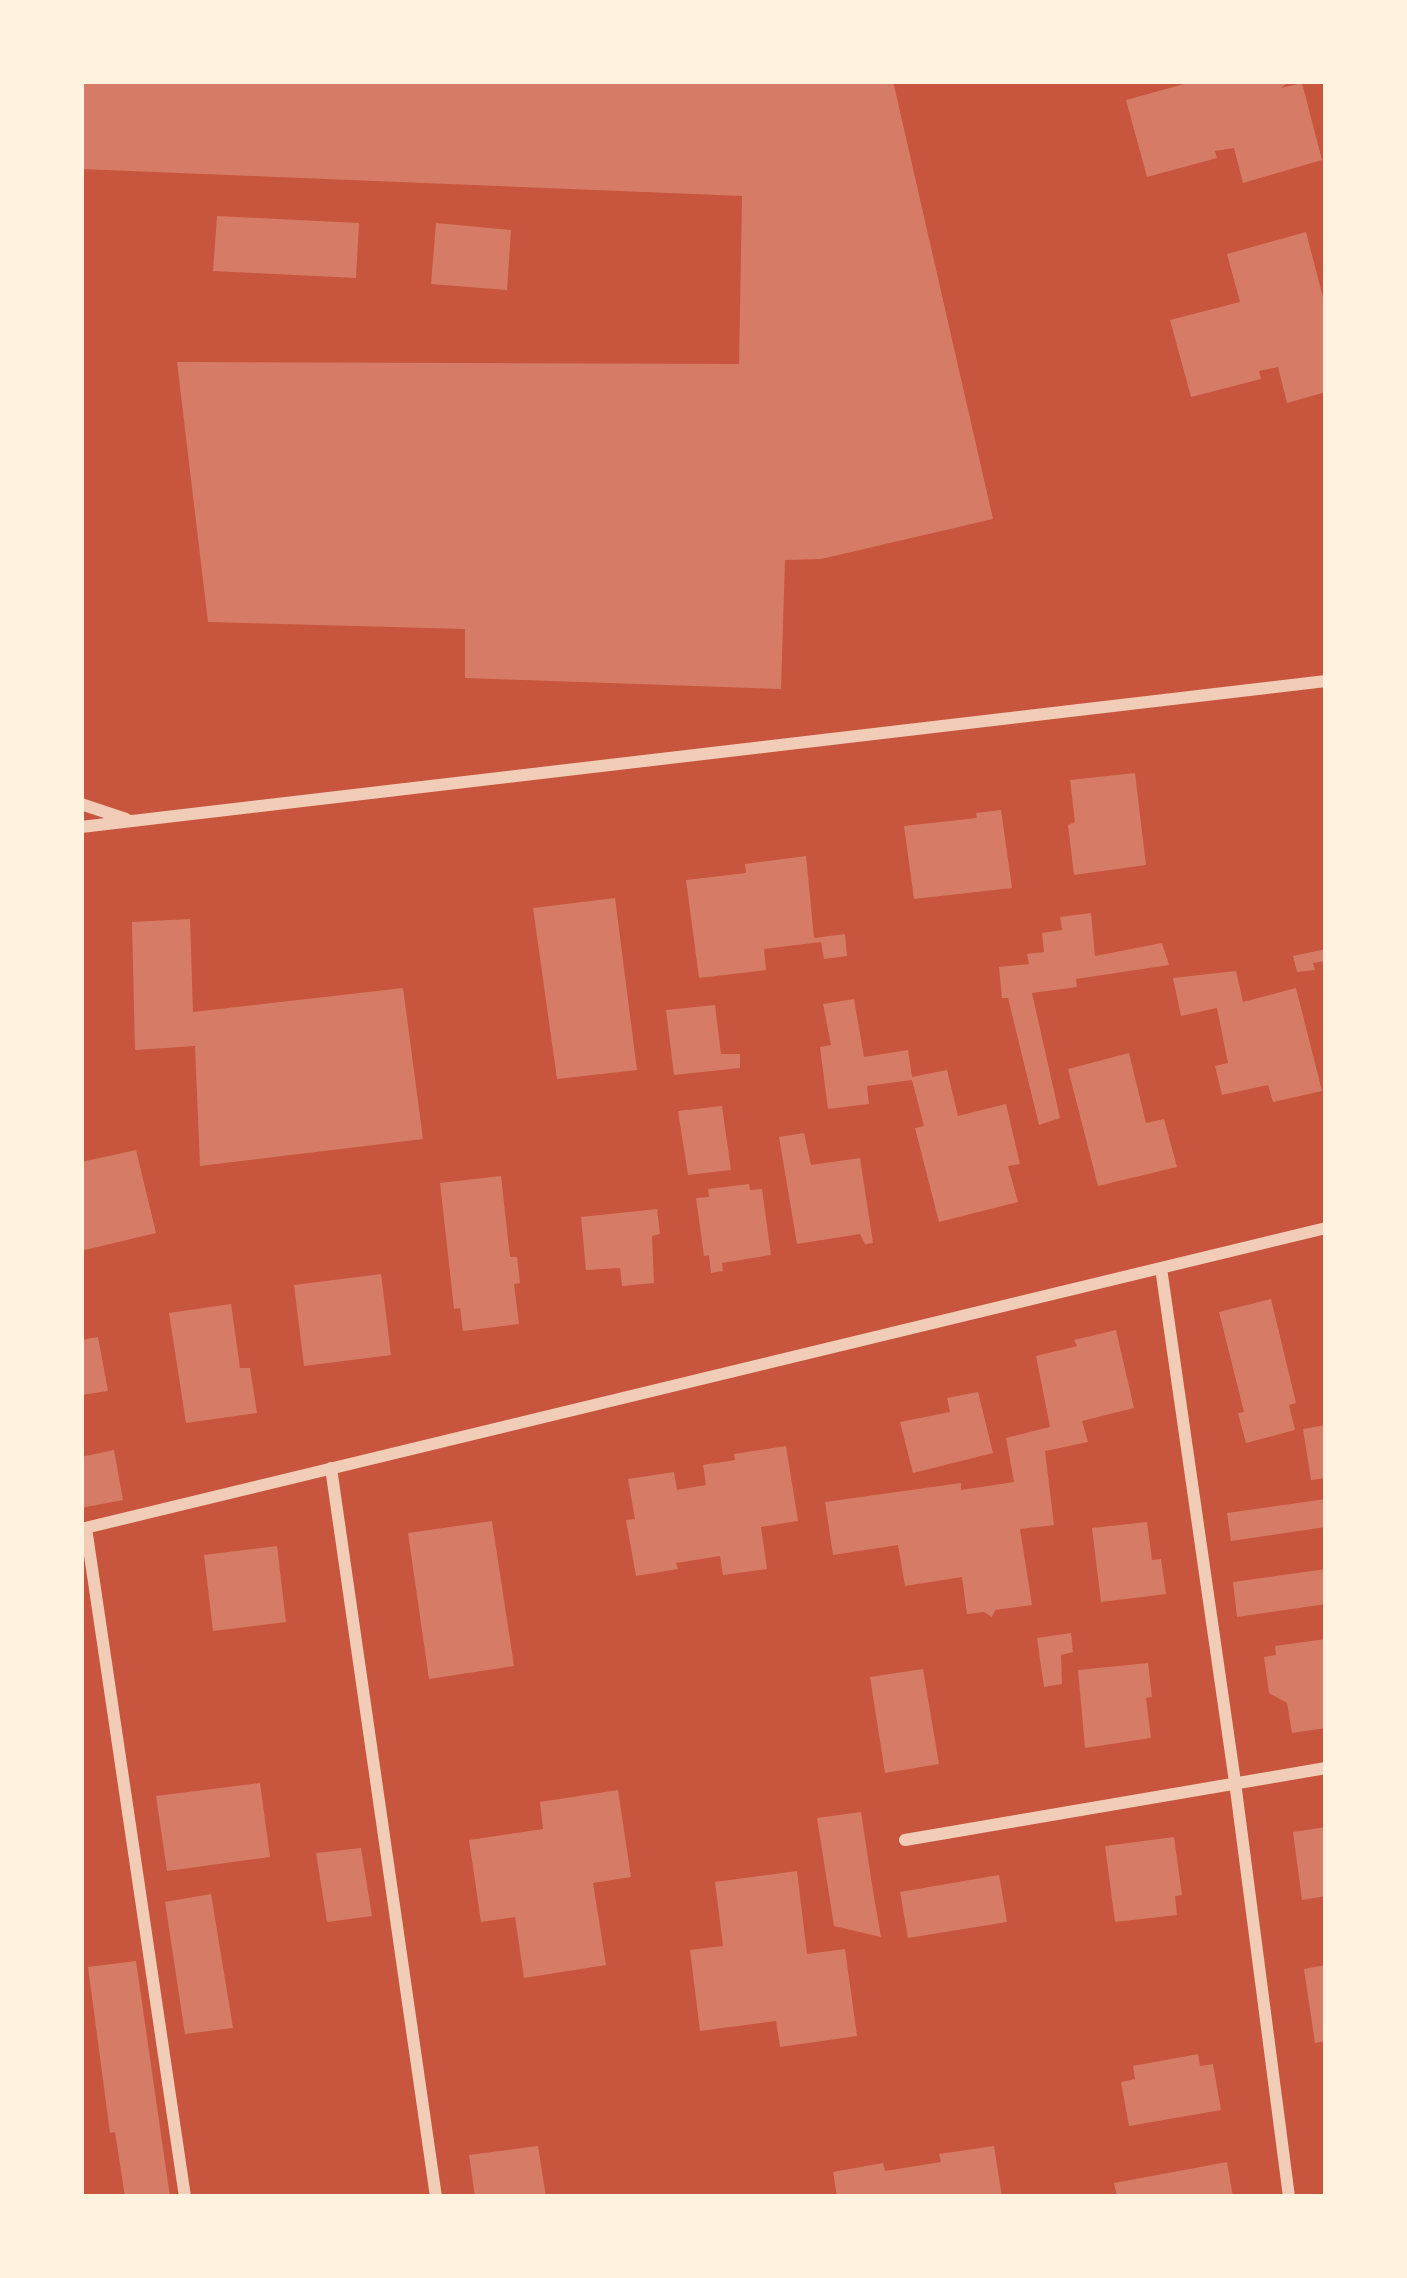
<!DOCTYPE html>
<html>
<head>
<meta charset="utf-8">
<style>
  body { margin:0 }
  #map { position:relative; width:1407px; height:2278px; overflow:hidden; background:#c8553d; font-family:Karla,sans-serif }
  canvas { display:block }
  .frame { position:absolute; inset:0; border:84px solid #fff3e0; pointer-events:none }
</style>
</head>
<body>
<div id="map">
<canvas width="1407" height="2278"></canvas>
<div class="frame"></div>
</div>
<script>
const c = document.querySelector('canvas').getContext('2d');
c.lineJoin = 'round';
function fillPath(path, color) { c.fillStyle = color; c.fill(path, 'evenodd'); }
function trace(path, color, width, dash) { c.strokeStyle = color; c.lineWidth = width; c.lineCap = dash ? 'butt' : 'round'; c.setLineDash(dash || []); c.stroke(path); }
fillPath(new Path2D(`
  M 81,81 L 893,81 L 993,519 L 821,559 L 785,560 L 781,689 L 465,678 L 465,629 L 208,622 L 177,362 L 739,364 L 742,196 L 81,169 Z
  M 1195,81 L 1290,81 L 1281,88 L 1302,83 L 1322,160 L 1243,183 L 1234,148 L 1215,151 L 1217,158 L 1147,177 L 1126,100 Z
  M 217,216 L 359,223 L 356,278 L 213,271 Z
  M 436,223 L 511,230 L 507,290 L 431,284 Z
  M 1306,232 L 1326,309 L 1326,392 L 1287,403 L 1278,367 L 1259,371 L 1261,379 L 1191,397 L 1170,320 L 1240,302 L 1227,254 Z
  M 1135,773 L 1146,865 L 1074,875 L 1068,825 L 1075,822 L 1070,780 Z
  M 1001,810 L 1012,888 L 914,899 L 904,826 L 977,818 L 976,813 Z
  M 806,856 L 814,938 L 845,934 L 847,956 L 824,959 L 821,942 L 764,949 L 766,970 L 699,978 L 686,880 L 746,873 L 745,864 Z
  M 615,898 L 637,1070 L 557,1079 L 533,908 Z
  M 1091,913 L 1095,956 L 1162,943 L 1169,965 L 1076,979 L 1077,987 L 1032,993 L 1060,1118 L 1039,1125 L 1008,998 L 1002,998 L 999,967 L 1029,964 L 1027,954 L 1044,952 L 1042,933 L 1062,930 L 1060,917 Z
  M 190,919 L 193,1012 L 403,988 L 423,1139 L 200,1166 L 195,1046 L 135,1050 L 132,922 Z
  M 1326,949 L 1326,961 L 1313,963 L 1315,970 L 1297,972 L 1293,956 Z
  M 1236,971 L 1243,1002 L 1296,988 L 1322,1091 L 1273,1102 L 1268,1085 L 1222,1095 L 1215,1066 L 1228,1063 L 1217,1008 L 1181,1016 L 1173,978 Z
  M 854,999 L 864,1057 L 908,1050 L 912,1077 L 947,1070 L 958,1116 L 1006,1104 L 1020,1164 L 1008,1166 L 1018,1202 L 939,1222 L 915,1128 L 924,1126 L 912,1080 L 867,1086 L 869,1104 L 828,1109 L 820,1047 L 831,1045 L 823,1004 Z
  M 715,1005 L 721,1054 L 740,1054 L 740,1068 L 674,1075 L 666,1010 Z
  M 1129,1053 L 1146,1123 L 1164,1119 L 1177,1167 L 1098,1186 L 1068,1069 Z
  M 722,1106 L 731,1170 L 688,1175 L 678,1111 Z
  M 804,1133 L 811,1165 L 860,1158 L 873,1243 L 865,1244 L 860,1234 L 797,1244 L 779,1137 Z
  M 136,1150 L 156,1233 L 81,1251 L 81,1162 Z
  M 501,1176 L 510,1257 L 517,1257 L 520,1283 L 514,1284 L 519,1324 L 463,1331 L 460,1308 L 454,1309 L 440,1183 Z
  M 749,1184 L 750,1190 L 762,1189 L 771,1255 L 722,1263 L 723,1271 L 711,1273 L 709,1255 L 704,1256 L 696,1198 L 709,1197 L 708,1189 Z
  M 657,1209 L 660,1234 L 652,1236 L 654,1283 L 622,1286 L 620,1268 L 586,1270 L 581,1217 Z
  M 381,1274 L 391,1355 L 304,1366 L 294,1285 Z
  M 1271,1299 L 1296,1403 L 1289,1405 L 1295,1430 L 1246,1443 L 1238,1413 L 1244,1412 L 1219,1312 Z
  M 231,1304 L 240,1368 L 250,1368 L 257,1413 L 186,1423 L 169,1313 Z
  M 1116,1330 L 1134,1408 L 1082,1421 L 1088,1442 L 1045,1451 L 1054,1525 L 1020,1529 L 1032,1605 L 995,1610 L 992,1617 L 984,1612 L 967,1614 L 962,1577 L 905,1586 L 898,1545 L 833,1555 L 825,1502 L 961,1483 L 961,1490 L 1014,1482 L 1006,1438 L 1050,1427 L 1036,1356 L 1077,1346 L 1074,1340 Z
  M 98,1337 L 108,1391 L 81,1395 L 81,1340 Z
  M 978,1392 L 993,1453 L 913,1473 L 900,1422 L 950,1412 L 947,1398 Z
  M 1326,1425 L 1326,1478 L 1311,1480 L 1303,1429 Z
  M 786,1446 L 798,1521 L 761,1527 L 767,1569 L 723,1575 L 720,1556 L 676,1563 L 678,1569 L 636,1576 L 626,1520 L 635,1519 L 628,1479 L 674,1472 L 677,1490 L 706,1485 L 703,1465 L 735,1460 L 734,1454 Z
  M 114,1450 L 123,1500 L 81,1508 L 81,1457 Z
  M 1326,1499 L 1326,1527 L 1231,1541 L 1227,1513 Z
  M 492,1521 L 514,1666 L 429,1679 L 408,1533 Z
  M 1147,1522 L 1152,1560 L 1161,1559 L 1166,1594 L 1101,1602 L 1092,1528 Z
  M 277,1546 L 286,1622 L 213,1631 L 204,1555 Z
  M 1326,1569 L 1326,1604 L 1237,1617 L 1233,1582 Z
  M 1071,1633 L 1073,1652 L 1061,1655 L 1062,1684 L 1044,1687 L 1037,1638 Z
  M 1326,1639 L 1326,1728 L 1292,1733 L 1287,1703 L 1269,1693 L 1264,1657 L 1276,1655 L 1275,1646 Z
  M 1148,1663 L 1152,1697 L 1146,1698 L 1151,1738 L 1085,1748 L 1078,1670 Z
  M 923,1669 L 939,1764 L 885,1773 L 870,1677 Z
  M 260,1783 L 270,1857 L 167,1871 L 156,1796 Z
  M 618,1790 L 631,1877 L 593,1883 L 606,1965 L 524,1978 L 515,1917 L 481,1922 L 469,1840 L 543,1829 L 540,1802 Z
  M 861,1812 L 872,1885 L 881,1937 L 834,1926 L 817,1818 Z
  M 1326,1827 L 1326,1896 L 1302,1900 L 1293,1832 Z
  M 1174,1837 L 1182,1895 L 1175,1896 L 1177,1915 L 1115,1922 L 1105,1846 Z
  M 361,1848 L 372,1916 L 327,1922 L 316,1853 Z
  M 797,1871 L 807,1954 L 845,1949 L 857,2036 L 780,2047 L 776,2021 L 700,2031 L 690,1950 L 723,1946 L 715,1882 Z
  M 999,1875 L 1007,1922 L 908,1938 L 900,1892 Z
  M 211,1894 L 233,2028 L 185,2034 L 165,1902 Z
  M 136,1961 L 170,2197 L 125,2197 L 115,2132 L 110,2133 L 88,1967 Z
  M 1326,1965 L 1326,2041 L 1315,2043 L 1304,1969 Z
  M 1198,2054 L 1200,2066 L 1213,2064 L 1221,2110 L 1129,2126 L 1121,2082 L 1135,2079 L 1133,2066 Z
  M 538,2146 L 546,2197 L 475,2197 L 469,2155 Z
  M 994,2146 L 1002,2197 L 837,2197 L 833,2172 L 883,2163 L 885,2171 L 941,2162 L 939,2154 Z
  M 1227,2162 L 1233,2197 L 1117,2197 L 1114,2183 Z`), '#d67c66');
trace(new Path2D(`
  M 81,804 L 126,819
  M 81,827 L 1326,681
  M 1161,1268 L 1235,1782 L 1289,2197
  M 331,1468 L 436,2197
  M 86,1528 L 185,2197
  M 81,1529 L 1326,1228
  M 905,1840 L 1326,1768`), '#f1ccb7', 12);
</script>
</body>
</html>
